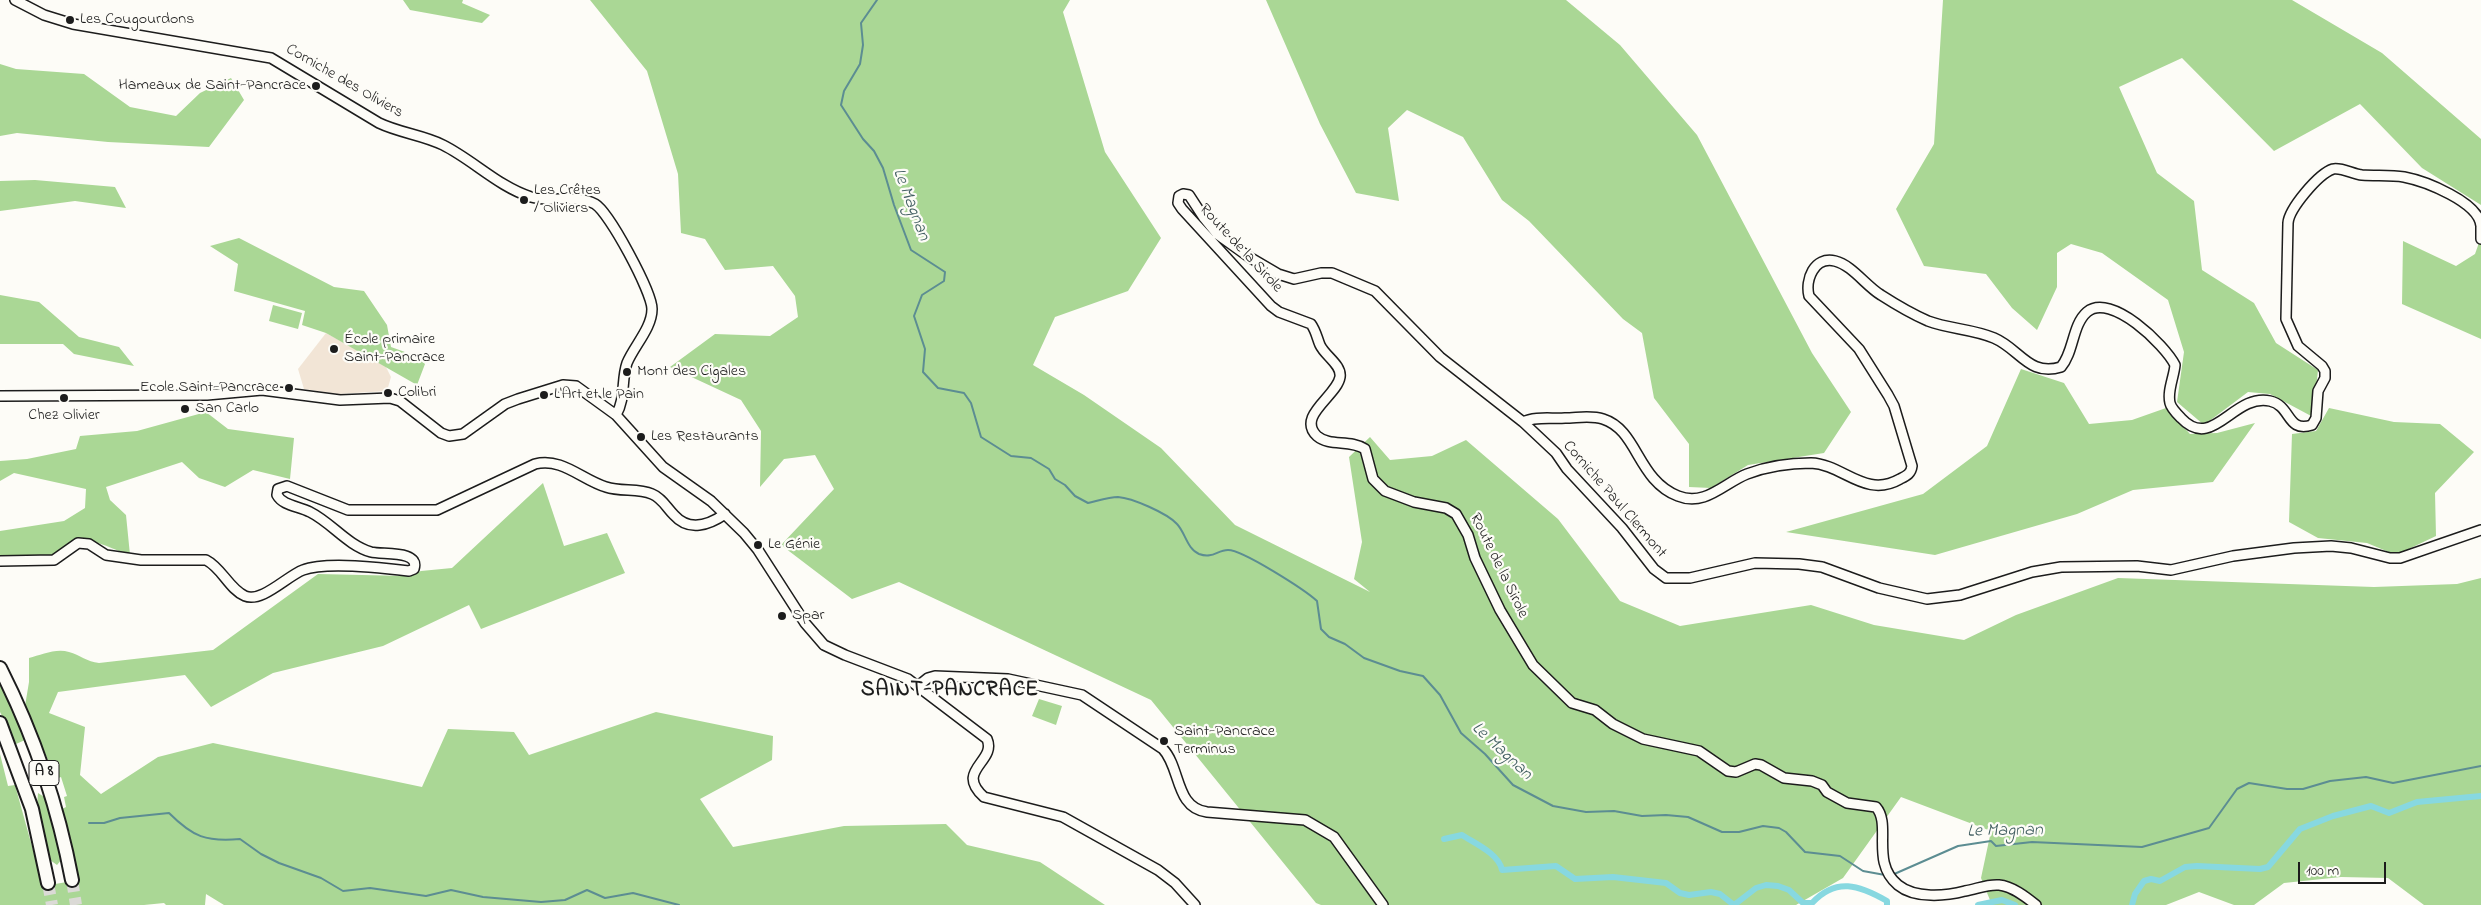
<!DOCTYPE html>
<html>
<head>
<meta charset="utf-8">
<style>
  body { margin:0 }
  #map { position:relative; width:2481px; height:905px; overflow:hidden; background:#fdfcf7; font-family:"Indie Flower",sans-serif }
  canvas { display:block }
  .scale { position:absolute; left:2298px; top:862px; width:88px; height:22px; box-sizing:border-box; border:2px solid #1c1c1c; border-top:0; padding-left:6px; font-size:15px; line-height:18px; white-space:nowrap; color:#1c1c1c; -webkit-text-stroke:4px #fdfcf7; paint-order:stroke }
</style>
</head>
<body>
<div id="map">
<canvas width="2481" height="905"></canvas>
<div class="scale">100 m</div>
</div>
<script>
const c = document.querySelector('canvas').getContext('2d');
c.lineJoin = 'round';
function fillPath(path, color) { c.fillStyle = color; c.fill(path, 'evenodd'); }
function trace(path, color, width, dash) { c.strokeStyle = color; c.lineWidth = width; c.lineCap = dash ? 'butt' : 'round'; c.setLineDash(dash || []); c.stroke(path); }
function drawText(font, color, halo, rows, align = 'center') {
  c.font = font + ' "Indie Flower",sans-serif'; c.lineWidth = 4.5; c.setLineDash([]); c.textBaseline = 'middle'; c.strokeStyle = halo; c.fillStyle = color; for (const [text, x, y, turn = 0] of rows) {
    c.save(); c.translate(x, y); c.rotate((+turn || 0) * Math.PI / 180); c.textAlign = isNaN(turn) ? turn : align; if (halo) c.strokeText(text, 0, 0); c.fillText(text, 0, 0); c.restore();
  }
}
fillPath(new Path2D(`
  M 326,333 L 385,365 L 391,377 L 387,391 L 338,394 L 304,389 L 298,369 Z`), '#f2e5d6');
fillPath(new Path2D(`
  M 403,0 L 463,0 L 462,3 L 490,15 L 482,23 L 410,10 Z
  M 590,0 L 1070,0 L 1063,12 L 1105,152 L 1161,238 L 1128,291 L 1055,317 L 1033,365 L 1084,395 L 1161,448 L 1235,525 L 1370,592 L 1354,579 L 1362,542 L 1349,457 L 1370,437 L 1390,460 L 1432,456 L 1466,440 L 1558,519 L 1620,601 L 1680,626 L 1811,605 L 1874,625 L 1964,640 L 2016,615 L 2118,578 L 2374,587 L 2457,584 L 2481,578 L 2481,905 L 2424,905 L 2388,878 L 2341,877 L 2284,883 L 2254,905 L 2234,905 L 2199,892 L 2166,905 L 1992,905 L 1981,878 L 1991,831 L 1901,797 L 1843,878 L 1796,905 L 1321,905 L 1316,903 L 1151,700 L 899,582 L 852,599 L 781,545 L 834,489 L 815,455 L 784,459 L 760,487 L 761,431 L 741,400 L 670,367 L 715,334 L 770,336 L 798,317 L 795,296 L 773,266 L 725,270 L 705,239 L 681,233 L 678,174 L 647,71 Z
  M 1266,0 L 1566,0 L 1620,45 L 1697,135 L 1812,353 L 1851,412 L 1824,453 L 1748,465 L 1711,488 L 1689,487 L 1689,444 L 1654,398 L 1642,333 L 1623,319 L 1529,221 L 1502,200 L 1463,137 L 1407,110 L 1388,128 L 1399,201 L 1356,193 L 1320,124 Z
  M 1943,0 L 2292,0 L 2382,53 L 2481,139 L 2481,205 L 2422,168 L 2360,104 L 2274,151 L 2182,58 L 2119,87 L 2157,173 L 2194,201 L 2202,270 L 2254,303 L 2276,343 L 2318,370 L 2313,417 L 2270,394 L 2248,392 L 2204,425 L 2177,402 L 2184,352 L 2168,300 L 2102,253 L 2071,244 L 2057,253 L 2057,287 L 2037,330 L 2012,308 L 1986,274 L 1924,266 L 1896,209 L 1934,144 Z
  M 0,64 L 16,69 L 84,74 L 130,107 L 176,116 L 200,93 L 231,78 L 244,100 L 209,147 L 108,142 L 17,133 L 0,136 Z
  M 35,180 L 115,187 L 126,208 L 75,201 L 0,211 L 0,181 Z
  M 2481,237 L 2481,339 L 2402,304 L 2403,241 L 2456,266 L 2475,254 Z
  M 239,238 L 334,287 L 364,291 L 387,325 L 391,347 L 416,356 L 425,364 L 417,385 L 326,333 L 302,325 L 305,311 L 234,291 L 238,264 L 210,246 Z
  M 0,295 L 39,302 L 79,337 L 119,347 L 134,366 L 74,354 L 63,344 L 0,344 Z
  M 273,305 L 302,313 L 298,329 L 269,321 Z
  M 2021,369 L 2064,383 L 2089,424 L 2132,420 L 2166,408 L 2190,434 L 2217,433 L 2255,423 L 2213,482 L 2133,490 L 2077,514 L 1935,555 L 1786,532 L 1923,494 L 1987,446 Z
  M 2329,408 L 2394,422 L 2440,424 L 2474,452 L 2435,493 L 2436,536 L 2396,555 L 2367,543 L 2318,538 L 2289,522 L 2292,434 L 2316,431 Z
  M 206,412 L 228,429 L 294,438 L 290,479 L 253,470 L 225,487 L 199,478 L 182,462 L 106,487 L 110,500 L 126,515 L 130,555 C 99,545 85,530 58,555 L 0,557 L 0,531 L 64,521 L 85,508 L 86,489 L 14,473 L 0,481 L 0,461 L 27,459 L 76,449 L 80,436 L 137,431 Z
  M 543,483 L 564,546 L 607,533 L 625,573 L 481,629 L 469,605 L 383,646 L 273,673 L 211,707 L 185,675 L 58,692 L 49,713 L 85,727 L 80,775 L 101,794 L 158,757 L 213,743 L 422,787 L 448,729 L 514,732 L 529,755 L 656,712 L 773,736 L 772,760 L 700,799 L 733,847 L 844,826 L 946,824 L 967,845 L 1040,862 L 1105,905 L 224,905 L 206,894 L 205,905 L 166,905 L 164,903 L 144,905 L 0,905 L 0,754 L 8,786 L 15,785 L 43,886 L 79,880 L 62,809 L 66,807 L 64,797 L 67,796 L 61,777 L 56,779 L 25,706 L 29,682 L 29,658 C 41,655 56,648 69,652 C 80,655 87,662 99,663 L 213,650 L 318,574 L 406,576 L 421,571 L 452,568 Z
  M 0,681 L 25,740 L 16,744 L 0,712 Z
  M 1039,699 L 1062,706 L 1056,725 L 1032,716 Z
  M 38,793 L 46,798 L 63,858 L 57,865 L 50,860 L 37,806 Z`), '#aad795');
trace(new Path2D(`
  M 877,0 L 861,23 L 863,45 L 860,64 L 844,91 L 841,105 L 863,139 L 874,151 L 883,168 L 894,205 L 911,250 L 945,272 L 944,281 L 922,295 L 914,316 L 925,349 L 923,372 L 938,388 L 964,393 L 971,403 L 981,437 L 1011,456 L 1031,458 L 1049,469 L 1055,479 L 1065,485 L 1075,496 L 1088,503 C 1097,501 1109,497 1118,497 C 1132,498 1167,513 1177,524 C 1185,532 1187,549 1199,554 C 1213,559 1217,550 1228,550 C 1243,550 1305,590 1317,601 L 1321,629 L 1329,637 L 1345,644 L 1364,658 L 1400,671 L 1423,676 L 1440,695 L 1461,733 L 1485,754 L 1513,785 L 1553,806 L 1586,812 L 1614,811 L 1642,816 L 1666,815 L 1688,817 L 1722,832 L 1739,832 L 1763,826 L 1779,828 L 1786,832 L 1805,852 L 1840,856 L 1863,871 L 1885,875
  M 89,823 L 104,823 L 120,818 L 169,813 C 193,837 206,842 240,839 L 261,854 L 279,863 L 321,878 L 343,891 L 370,888 L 426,896 L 451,890 L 483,897 L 541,902 L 565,900 L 587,890 L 605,898 L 633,893 L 679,905
  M 1892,875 L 1958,846 L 1991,841 L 1996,846 L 2032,842 L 2142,847 L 2209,828 L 2237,789 L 2249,783 L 2287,789 L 2303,789 L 2330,781 L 2366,777 L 2393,783 L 2481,766`), '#5c8d92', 2);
trace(new Path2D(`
  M 1444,839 L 1462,835 C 1476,844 1499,854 1502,870 L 1556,866 L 1575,879 L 1613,877 L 1666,883 L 1680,893 L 1689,895 L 1711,892 L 1720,894 L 1734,905 L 1756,888 L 1766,885 L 1778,886 L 1789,890 L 1803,903 L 1812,903 C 1836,877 1859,885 1887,901 L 1887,905
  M 1978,905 L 2002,900 L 2015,905
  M 2132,905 L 2135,894 L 2144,881 L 2151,879 L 2160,881 L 2185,867 L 2197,866 L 2260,869 L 2268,867 L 2300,829 L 2333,816 L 2371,806 L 2389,813 L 2417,802 L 2481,796`), '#87d8e0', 6);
trace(new Path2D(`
  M 72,880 L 76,905
  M 48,883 L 52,905`), '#dbdad6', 12, [12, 6]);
const minor = new Path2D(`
  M 15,0 L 44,15 L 73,24 L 271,58 L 379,123 C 400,133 423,135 443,145 C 473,160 499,187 531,197 C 551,203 576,194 595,204 C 609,212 652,292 652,309 C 652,328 634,346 627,363 C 621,380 626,398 616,415
  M 2481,227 L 2481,239
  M 0,396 L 207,395 L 262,390 L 340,400 L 390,398 L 400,401 L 441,433 L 449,436 L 463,434 L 505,404 L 518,399 L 563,385 L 576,386 L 616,415 L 663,467 L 711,501 L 744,533 L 758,550 L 805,623 L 824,645 L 845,655 L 908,679 L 987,739 C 997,762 954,770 984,797 L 1063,817 L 1158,870 L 1175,883 L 1195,905
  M 1523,422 C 1535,416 1552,419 1565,418 C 1577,418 1591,415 1603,419 C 1638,430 1637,480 1678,496 C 1705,507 1724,483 1747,474 C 1768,466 1788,463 1811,463 C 1843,464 1865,499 1900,479 C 1906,476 1911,474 1912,466 L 1894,406 L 1888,395 L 1859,349 L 1809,296 C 1805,280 1814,256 1835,261 C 1852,265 1866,286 1881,295 C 1895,304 1912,314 1928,321 C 1949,329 1973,329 1994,338 C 2020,349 2029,377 2061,367 C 2074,352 2072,325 2087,312 C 2111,292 2165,345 2175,365 C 2174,377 2167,391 2170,403 C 2171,408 2177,414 2181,418 C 2213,452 2233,393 2270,401 C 2292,406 2286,433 2312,425 L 2316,418 L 2318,391 L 2325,378 L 2325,371 L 2322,366 L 2298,346 L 2286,319 L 2288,223 C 2289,209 2318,174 2333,169 C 2341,167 2353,174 2362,175 C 2376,176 2391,175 2404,177 C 2425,181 2479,202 2481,226
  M 0,561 L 54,560 L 78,543 L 89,544 L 106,555 L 141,560 L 206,560 C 222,568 229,589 245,596 C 262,603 287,576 303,570 C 326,561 384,568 409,571 L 414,569 C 420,550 383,555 371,552 C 347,545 332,523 310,512 C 299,506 283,506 277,495 L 278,489 L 287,486 L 348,510 L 437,510 L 535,464 C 562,457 582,480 606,487 C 621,492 638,488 652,494 C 662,498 666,507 674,515 C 689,532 709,525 725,514
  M 918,686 L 928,678 L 935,676 L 1008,679 L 1082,695 L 1163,749 C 1181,768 1175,808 1207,812 L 1305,820 L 1334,837 L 1383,905
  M 2036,905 C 2026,897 2012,886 1999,885 C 1987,884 1977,889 1965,891 C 1946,896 1915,899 1898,885 C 1870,862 1892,825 1876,807 L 1847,803 L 1827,792 L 1822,785 L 1812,781 L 1784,778 L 1761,765 L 1755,764 L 1736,772 L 1728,771 L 1699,751 L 1643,739 L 1613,724 L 1595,710 L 1572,703 L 1533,665 L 1500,610 L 1475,558 L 1468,535 L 1456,514 L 1446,508 L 1414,502 L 1385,491 L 1373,479 L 1365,449 C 1350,439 1330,447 1317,436 C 1296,416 1337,396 1340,377 C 1342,365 1325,356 1320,345 C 1317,338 1316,331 1311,324 L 1279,312 L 1271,306 L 1182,209 L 1178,203 L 1179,196 L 1183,194 L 1189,195 L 1204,218 L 1217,234 L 1249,257 L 1278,274 L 1294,279 L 1321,273 L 1332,273 L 1375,291 L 1440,357 L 1523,422 L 1556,453 L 1567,469 L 1622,528 L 1654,569 L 1666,578 L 1690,578 L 1755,563 L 1799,564 L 1822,567 L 1879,588 L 1927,599 L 1960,595 L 2032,572 L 2061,567 L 2137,566 L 2171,570 L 2233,556 L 2294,548 L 2331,546 L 2351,548 L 2390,558 L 2400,558 L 2481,530`);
const highway = new Path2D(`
  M 0,668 C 34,735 58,806 72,880
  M 0,723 L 32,809 L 48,883`);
trace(minor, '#1c1c1c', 12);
trace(highway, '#1c1c1c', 16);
trace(minor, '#fdfcf7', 9);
trace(highway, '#fdfcf7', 12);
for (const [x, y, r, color] of [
  [70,20,5,"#1c1c1c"],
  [316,86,5,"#1c1c1c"],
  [524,200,5,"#1c1c1c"],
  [334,349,5,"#1c1c1c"],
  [627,372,5,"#1c1c1c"],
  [289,388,5,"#1c1c1c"],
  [388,393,5,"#1c1c1c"],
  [544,395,5,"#1c1c1c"],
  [64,398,5,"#1c1c1c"],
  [185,409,5,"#1c1c1c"],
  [641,437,5,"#1c1c1c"],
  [758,545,5,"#1c1c1c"],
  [782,616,5,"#1c1c1c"],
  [1164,741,5,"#1c1c1c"]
]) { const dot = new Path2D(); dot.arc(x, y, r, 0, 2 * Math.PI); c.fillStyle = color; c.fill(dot); trace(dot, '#fdfcf7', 2); }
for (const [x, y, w] of [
  [44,773,30]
]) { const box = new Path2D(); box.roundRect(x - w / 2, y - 12.5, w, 25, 4); c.fillStyle = '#fdfcf7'; c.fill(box); trace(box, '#1c1c1c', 1); }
drawText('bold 15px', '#1c1c1c', null, [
  ["A 8",44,773]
]);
drawText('16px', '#1c1c1c', '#fdfcf7', [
  ["Les Cougourdons",80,20],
  ["Hameaux de Saint-Pancrace",306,86,"right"],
  ["Les Crêtes",534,191],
  ["/ Oliviers",534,209],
  ["École primaire",344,340],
  ["Saint-Pancrace",344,358],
  ["Mont des Cigales",637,372],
  ["Ecole Saint-Pancrace",279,388,"right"],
  ["Colibri",398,393],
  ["L'Art et le Pain",554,395],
  ["San Carlo",195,409],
  ["Chez Olivier",64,416,"center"],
  ["Les Restaurants",651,437],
  ["Le Génie",768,545],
  ["Spar",792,616],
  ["Saint-Pancrace",1174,732],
  ["Terminus",1174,750]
], 'left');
drawText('16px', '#1c1c1c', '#fdfcf7', [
  ["Corniche des Oliviers",344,82,30],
  ["Route de la Sirole",1240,249,47],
  ["Corniche Paul Clermont",1614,500,49],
  ["Route de la Sirole",1498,566,64]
]);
drawText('italic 18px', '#415e61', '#fdfcf7', [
  ["Le Magnan",910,205,69],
  ["Le Magnan",1501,752,43],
  ["Le Magnan",2005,832,-1]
]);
c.letterSpacing = '1px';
drawText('bold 21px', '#1c1c1c', '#fdfcf7', [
  ["SAINT-PANCRACE",950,692]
]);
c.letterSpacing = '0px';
</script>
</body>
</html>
